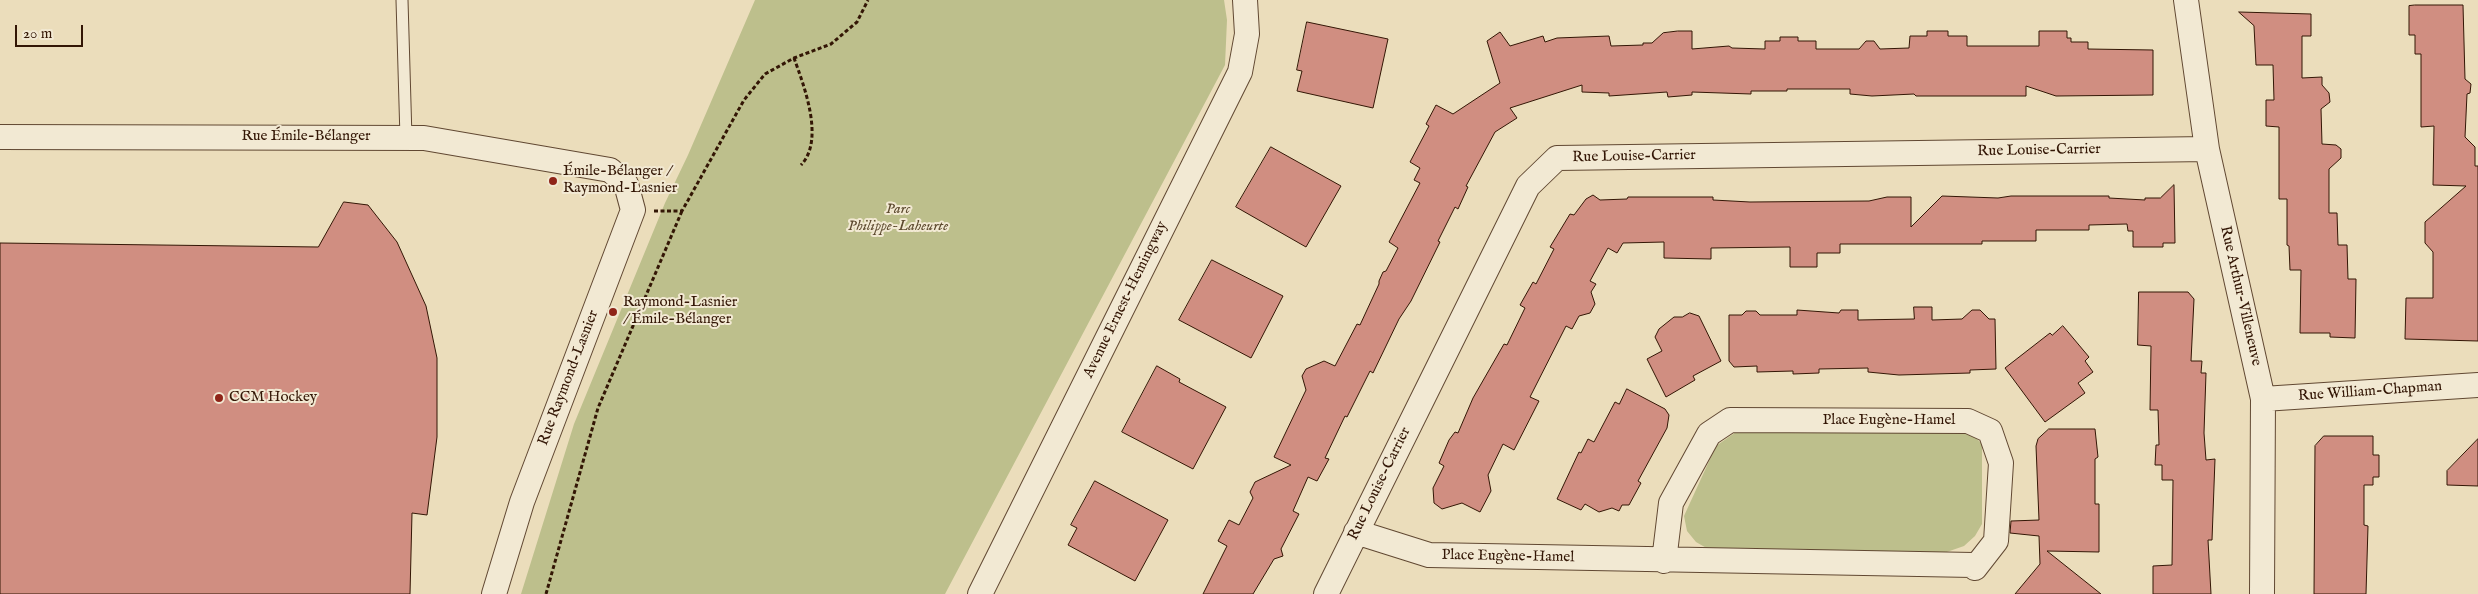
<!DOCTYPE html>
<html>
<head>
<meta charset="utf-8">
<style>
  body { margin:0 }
  #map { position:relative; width:2478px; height:594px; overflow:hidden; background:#ebddbb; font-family:"IM FELL English",serif }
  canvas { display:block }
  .scale { position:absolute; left:15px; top:25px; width:68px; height:22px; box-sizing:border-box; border:2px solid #331605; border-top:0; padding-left:6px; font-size:15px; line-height:18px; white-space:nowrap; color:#331605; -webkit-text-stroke:4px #f2e9d3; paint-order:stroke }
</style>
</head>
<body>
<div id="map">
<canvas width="2478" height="594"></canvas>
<div class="scale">20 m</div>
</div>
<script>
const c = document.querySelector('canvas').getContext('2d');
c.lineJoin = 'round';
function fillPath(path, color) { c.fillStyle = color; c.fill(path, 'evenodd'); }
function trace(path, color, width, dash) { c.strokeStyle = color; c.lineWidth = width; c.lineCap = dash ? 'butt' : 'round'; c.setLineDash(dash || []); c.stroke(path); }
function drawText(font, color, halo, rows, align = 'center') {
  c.font = font + ' "IM FELL English",serif'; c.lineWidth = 4; c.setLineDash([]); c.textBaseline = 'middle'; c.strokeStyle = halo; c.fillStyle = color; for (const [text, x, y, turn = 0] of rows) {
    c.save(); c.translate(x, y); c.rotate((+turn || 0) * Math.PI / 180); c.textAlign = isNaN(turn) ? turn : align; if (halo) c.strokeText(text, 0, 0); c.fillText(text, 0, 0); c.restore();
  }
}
fillPath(new Path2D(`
  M 755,0 L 1224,0 L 1227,20 L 1225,65 L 945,594 L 521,594 L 574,424 L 665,203 L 688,155 Z
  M 1736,432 L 1958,432 L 1974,436 L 1982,444 L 1982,524 L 1975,536 L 1964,546 L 1941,554 L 1710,550 L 1696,542 L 1687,531 L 1684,516 L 1716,446 Z`), '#bdbf8c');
const building = new Path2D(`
  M 2415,5 L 2463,5 L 2465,79 L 2471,84 L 2470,93 L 2467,94 L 2465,137 L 2475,147 L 2475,166 L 2478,166 L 2478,341 L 2405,339 L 2406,298 L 2433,298 L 2433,252 L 2425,243 L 2425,222 L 2466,186 L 2433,185 L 2434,126 L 2421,127 L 2421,54 L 2415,54 L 2415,35 L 2409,35 L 2409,6 Z
  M 2239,12 L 2311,14 L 2311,36 L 2302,36 L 2302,78 L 2322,77 L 2322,85 L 2329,93 L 2330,102 L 2321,109 L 2322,144 L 2336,145 L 2341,149 L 2341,158 L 2329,169 L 2329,213 L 2337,213 L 2338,245 L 2347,245 L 2348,279 L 2356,279 L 2355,338 L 2330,337 L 2330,333 L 2300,333 L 2301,270 L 2290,270 L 2289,246 L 2287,245 L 2287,199 L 2279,199 L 2279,127 L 2266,126 L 2266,100 L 2274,100 L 2273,65 L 2256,65 L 2254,26 Z
  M 1307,22 L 1388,39 L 1373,108 L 1297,91 L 1302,71 L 1297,70 Z
  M 1678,31 L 1692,31 L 1692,49 L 1729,46 L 1732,48 L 1765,49 L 1765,41 L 1780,41 L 1780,37 L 1798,37 L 1798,41 L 1816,41 L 1816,49 L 1859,49 L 1866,41 L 1874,41 L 1880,49 L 1909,48 L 1910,36 L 1927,36 L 1927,31 L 1948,31 L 1948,36 L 1967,36 L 1967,46 L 2039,46 L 2039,31 L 2067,31 L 2067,38 L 2071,38 L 2071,42 L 2088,42 L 2088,49 L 2153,50 L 2153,95 L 2056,96 L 2026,86 L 2026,96 L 1916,96 L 1914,94 L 1872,96 L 1850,94 L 1850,89 L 1787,89 L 1787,91 L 1751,91 L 1751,94 L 1692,92 L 1692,95 L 1668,97 L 1667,92 L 1609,96 L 1609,93 L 1582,92 L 1582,85 L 1510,108 L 1517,118 L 1495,132 L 1466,186 L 1468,187 L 1458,209 L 1455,207 L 1438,241 L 1440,242 L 1411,301 L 1399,319 L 1373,373 L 1370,371 L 1347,417 L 1345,416 L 1325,458 L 1329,459 L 1317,481 L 1308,477 L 1293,511 L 1299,514 L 1281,549 L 1283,556 L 1274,559 L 1253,594 L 1203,594 L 1227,546 L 1218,541 L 1229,520 L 1239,525 L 1253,498 L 1250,492 L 1255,482 L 1291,465 L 1274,457 L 1306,390 L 1302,376 L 1306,369 L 1324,361 L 1335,366 L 1357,324 L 1360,325 L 1379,284 L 1379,281 L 1383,272 L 1386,271 L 1398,248 L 1389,242 L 1420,183 L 1414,180 L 1420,168 L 1410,162 L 1429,126 L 1426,124 L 1436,105 L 1453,114 L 1500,83 L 1487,41 L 1500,32 L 1510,46 L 1543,36 L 1545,42 L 1557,38 L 1609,36 L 1611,46 L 1643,45 L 1643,43 L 1652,43 L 1663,33 Z
  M 1271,147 L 1341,186 L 1306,247 L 1236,207 Z
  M 2174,185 L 2175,243 L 2163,243 L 2163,247 L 2133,247 L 2133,231 L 2128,231 L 2127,224 L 2089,225 L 2089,230 L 2036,230 L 2036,241 L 1982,241 L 1982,244 L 1840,244 L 1840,253 L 1817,253 L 1817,267 L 1790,267 L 1790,247 L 1711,248 L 1711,259 L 1664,258 L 1664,242 L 1623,243 L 1617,253 L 1608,248 L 1590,281 L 1596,284 L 1591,292 L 1595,304 L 1590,313 L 1579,316 L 1572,329 L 1566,326 L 1530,397 L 1539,401 L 1514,450 L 1503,444 L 1488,475 L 1491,491 L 1480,512 L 1462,503 L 1442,509 L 1434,503 L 1433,488 L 1444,466 L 1439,463 L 1449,440 L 1455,432 L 1458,433 L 1473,398 L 1504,344 L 1507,345 L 1525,308 L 1520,305 L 1533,282 L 1536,284 L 1554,249 L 1550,247 L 1570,214 L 1574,215 L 1586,199 L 1593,195 L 1600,200 L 1627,199 L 1628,197 L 1713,197 L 1713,200 L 1750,202 L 1869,201 L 1887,197 L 1911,197 L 1911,227 L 1942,196 L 1998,198 L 2011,196 L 2109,196 L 2109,198 L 2145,200 L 2145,198 L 2160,198 Z
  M 344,202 L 368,205 L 397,242 L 426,306 L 437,358 L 437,437 L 427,515 L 412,513 L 410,594 L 0,594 L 0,243 L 318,247 Z
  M 1212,260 L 1283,296 L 1251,358 L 1179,320 Z
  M 2139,292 L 2188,292 L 2194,299 L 2191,361 L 2202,361 L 2201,373 L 2206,373 L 2204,433 L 2206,460 L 2215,459 L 2212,540 L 2208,540 L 2211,594 L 2153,594 L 2153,566 L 2172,565 L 2173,480 L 2162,480 L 2162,465 L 2155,465 L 2156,445 L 2159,445 L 2158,410 L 2150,410 L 2151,346 L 2138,345 Z
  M 1914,307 L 1932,307 L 1932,320 L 1962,319 L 1972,310 L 1980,310 L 1989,319 L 1995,319 L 1996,369 L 1970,370 L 1970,373 L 1899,375 L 1868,372 L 1868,368 L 1819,369 L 1819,373 L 1793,374 L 1793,371 L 1757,372 L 1757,366 L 1734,367 L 1729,361 L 1729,315 L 1742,315 L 1746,311 L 1756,311 L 1760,315 L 1797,315 L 1797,310 L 1839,313 L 1841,310 L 1858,310 L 1858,320 L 1914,319 Z
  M 1690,313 L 1699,316 L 1721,361 L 1693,376 L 1695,380 L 1666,397 L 1647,359 L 1662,351 L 1655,337 L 1659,329 L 1674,317 L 1682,317 Z
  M 2063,326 L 2089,357 L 2085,361 L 2093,372 L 2078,383 L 2085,393 L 2045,422 L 2005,368 L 2050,333 L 2052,335 Z
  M 1157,366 L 1180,379 L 1179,382 L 1226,407 L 1193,469 L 1122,432 Z
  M 1627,389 L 1665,409 L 1669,415 L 1667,428 L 1638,481 L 1641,483 L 1629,505 L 1622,505 L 1619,511 L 1612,508 L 1599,512 L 1585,504 L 1581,510 L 1557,499 L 1579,452 L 1581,453 L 1588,439 L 1594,442 L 1615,402 L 1619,404 Z
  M 2049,429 L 2095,429 L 2098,457 L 2095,459 L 2095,504 L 2099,504 L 2099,552 L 2047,551 L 2101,594 L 2015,594 L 2040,564 L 2039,536 L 2010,533 L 2011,521 L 2039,520 L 2036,446 L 2038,439 Z
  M 2324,436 L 2373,436 L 2373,455 L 2379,455 L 2379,477 L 2373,477 L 2373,485 L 2364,485 L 2364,525 L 2368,526 L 2366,594 L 2314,594 L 2315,446 Z
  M 2478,439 L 2478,486 L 2447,485 L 2447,471 Z
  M 1095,481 L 1168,520 L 1135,581 L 1068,545 L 1077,528 L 1071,525 Z`);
fillPath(building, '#d08e81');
trace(building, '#331605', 1);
const service = new Path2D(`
  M 402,0 L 406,138`);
const minor = new Path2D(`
  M 2186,0 L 2207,149 L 2263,399 L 2262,594
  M 0,137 L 424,138 L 610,170 L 626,184 L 633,210 L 522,502 L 494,594
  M 2263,399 L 2478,385
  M 1356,532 L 1429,555 L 1973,565 L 1975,568 L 1996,541 L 2001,463 L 1990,431 L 1968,421 L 1730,420 L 1709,434 L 1671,503 L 1664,561
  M 980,594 L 1240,72 L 1247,34 L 1245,0
  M 1326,594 L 1528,186 L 1557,158 L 2207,149`);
trace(service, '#614832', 13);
trace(minor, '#614832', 26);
trace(new Path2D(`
  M 794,58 C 804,86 825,140 801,165
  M 654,211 L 682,211 L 744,100 L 765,74 L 794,58 L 831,44 L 857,22 L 868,0
  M 546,594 L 598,408 L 682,211`), '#331605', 3, [4, 2.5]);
trace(service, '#f2e9d3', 11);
trace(minor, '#f2e9d3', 24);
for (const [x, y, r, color] of [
  [553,181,5,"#8f2418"],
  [613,312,5,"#8f2418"],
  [219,398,5,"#8f2418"]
]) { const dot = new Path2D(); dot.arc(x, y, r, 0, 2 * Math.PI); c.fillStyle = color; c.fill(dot); trace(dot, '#f2e9d3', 2); }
drawText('15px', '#331605', '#f2e9d3', [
  ["Rue Émile-Bélanger",306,137],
  ["Rue Louise-Carrier",2039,151,-1],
  ["Rue Louise-Carrier",1634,157,-1],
  ["Rue Arthur-Villeneuve",2240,296,77],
  ["Avenue Ernest-Hemingway",1126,300,-64],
  ["Rue Raymond-Lasnier",569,378,-69],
  ["Rue William-Chapman",2370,392,-4],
  ["Place Eugène-Hamel",1889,421],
  ["Rue Louise-Carrier",1380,484,-64],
  ["Place Eugène-Hamel",1508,557,1]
]);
drawText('15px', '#331605', '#f2e9d3', [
  ["Émile-Bélanger /",563,172],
  ["Raymond-Lasnier",563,189],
  ["Raymond-Lasnier",623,303],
  ["/ Émile-Bélanger",623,320],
  ["CCM Hockey",229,398]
], 'left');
drawText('italic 15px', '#5c492e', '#f2e9d3', [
  ["Parc",898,210],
  ["Philippe-Laheurte",898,227]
]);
</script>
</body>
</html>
